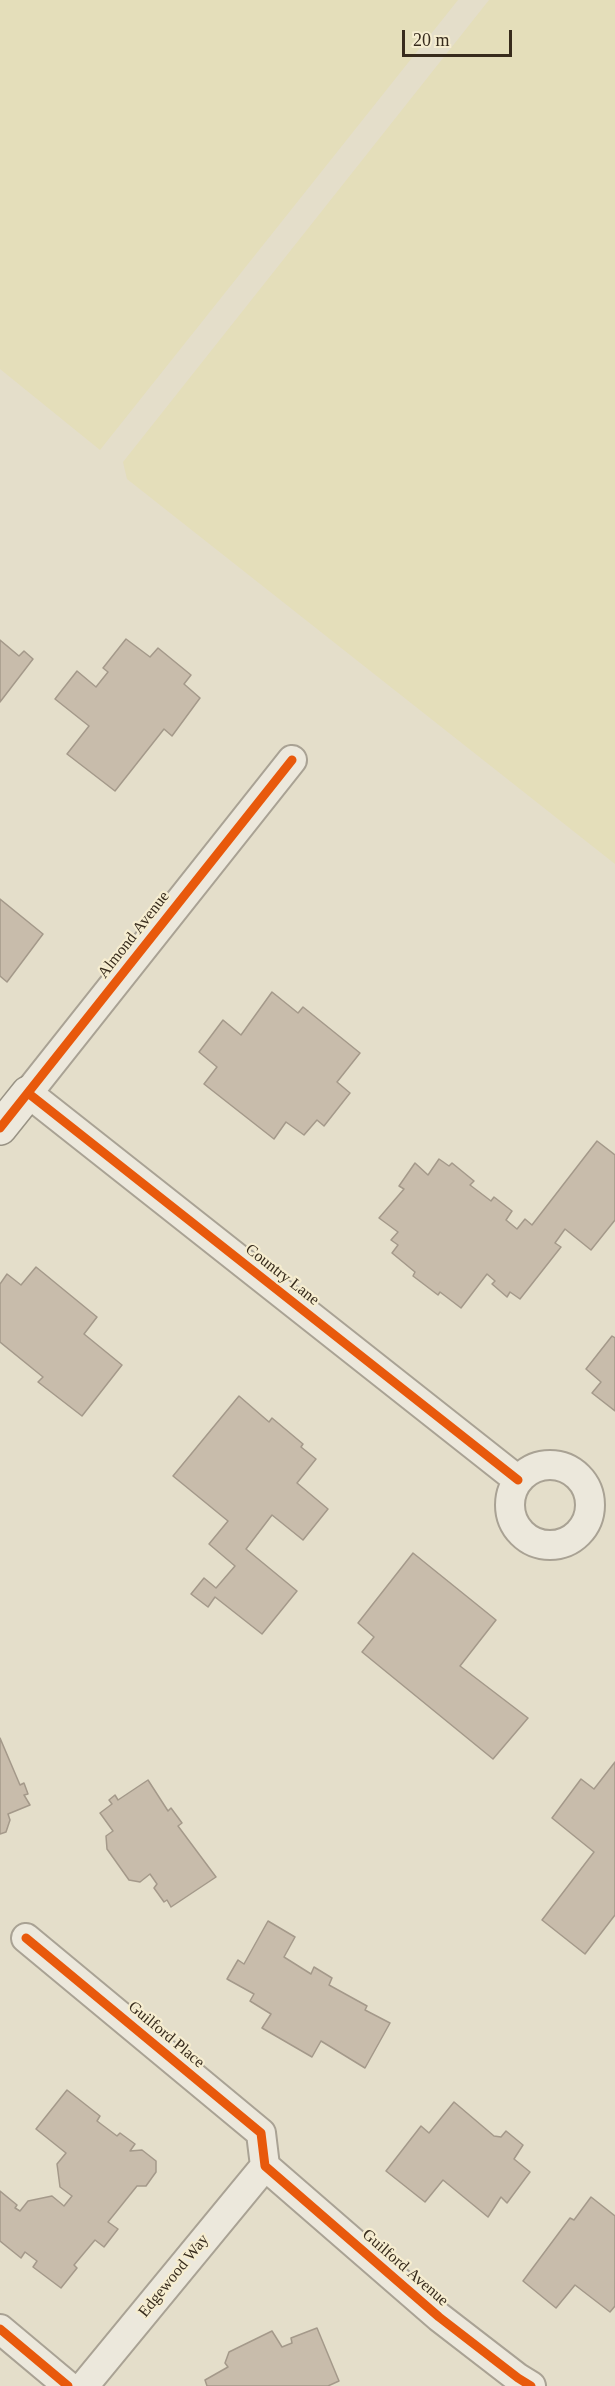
<!DOCTYPE html>
<html>
<head>
<meta charset="utf-8">
<style>
  body { margin:0 }
  #map { position:relative; width:615px; height:2386px; overflow:hidden; background:#e4deca; font-family:"Times New Roman",serif }
  canvas { display:block }
  .scale { position:absolute; left:402px; top:30px; width:110px; height:27px; box-sizing:border-box; border:3px solid #372b1c; border-top:0; padding-left:8px; font-size:18px; line-height:21px; white-space:nowrap; color:#372b1c; -webkit-text-stroke:4px #f6edd0; paint-order:stroke }
</style>
</head>
<body>
<div id="map">
<canvas width="615" height="2386"></canvas>
<div class="scale">20 m</div>
</div>
<script>
const c = document.querySelector('canvas').getContext('2d');
c.lineJoin = 'round';
function fillPath(path, color) { c.fillStyle = color; c.fill(path, 'evenodd'); }
function trace(path, color, width, dash) { c.strokeStyle = color; c.lineWidth = width; c.lineCap = dash ? 'butt' : 'round'; c.setLineDash(dash || []); c.stroke(path); }
function drawText(font, color, halo, rows, align = 'center') {
  c.font = font + ' "Times New Roman",serif'; c.lineWidth = 4.5; c.setLineDash([]); c.textBaseline = 'middle'; c.strokeStyle = halo; c.fillStyle = color; for (const [text, x, y, turn = 0] of rows) {
    c.save(); c.translate(x, y); c.rotate((+turn || 0) * Math.PI / 180); c.textAlign = isNaN(turn) ? turn : align; if (halo) c.strokeText(text, 0, 0); c.fillText(text, 0, 0); c.restore();
  }
}
fillPath(new Path2D(`
  M 0,0 L 458,0 L 100,450 L 0,369 Z
  M 489,0 L 615,0 L 615,864 L 127,479 L 123,462 Z`), '#e4deba');
const building = new Path2D(`
  M 126,639 L 150,657 L 158,648 L 191,675 L 184,684 L 200,698 L 172,736 L 164,729 L 115,791 L 67,754 L 89,726 L 55,699 L 77,671 L 96,687 L 108,672 L 103,668 Z
  M 0,640 L 19,656 L 24,651 L 33,659 L 0,702 Z
  M 0,899 L 43,934 L 7,982 L 0,976 Z
  M 272,992 L 298,1013 L 303,1007 L 360,1053 L 337,1082 L 350,1093 L 324,1126 L 317,1120 L 304,1135 L 286,1122 L 274,1139 L 204,1084 L 217,1067 L 199,1052 L 223,1020 L 241,1035 Z
  M 597,1141 L 615,1155 L 615,1220 L 591,1250 L 565,1229 L 555,1243 L 561,1247 L 520,1299 L 510,1292 L 507,1297 L 492,1284 L 495,1281 L 487,1274 L 461,1308 L 440,1292 L 438,1295 L 413,1276 L 415,1272 L 392,1253 L 398,1245 L 391,1240 L 398,1232 L 379,1218 L 404,1189 L 399,1186 L 415,1163 L 428,1175 L 439,1159 L 449,1166 L 452,1163 L 474,1181 L 470,1185 L 491,1201 L 494,1197 L 512,1211 L 506,1220 L 517,1229 L 525,1219 L 532,1225 Z
  M 36,1267 L 97,1317 L 84,1334 L 122,1365 L 82,1416 L 38,1382 L 43,1377 L 0,1342 L 0,1284 L 7,1274 L 21,1285 Z
  M 612,1336 L 615,1338 L 615,1411 L 592,1393 L 601,1382 L 586,1369 Z
  M 239,1396 L 269,1422 L 272,1418 L 303,1444 L 301,1447 L 316,1459 L 297,1483 L 328,1509 L 303,1540 L 272,1515 L 246,1549 L 297,1591 L 262,1634 L 215,1597 L 208,1607 L 191,1594 L 204,1578 L 216,1588 L 235,1566 L 209,1544 L 228,1521 L 173,1476 Z
  M 413,1553 L 496,1620 L 460,1666 L 528,1718 L 493,1759 L 362,1652 L 374,1637 L 358,1623 Z
  M 0,1738 L 20,1785 L 24,1783 L 28,1794 L 24,1795 L 30,1805 L 8,1814 L 10,1820 L 6,1832 L 0,1834 Z
  M 615,1762 L 615,1915 L 585,1954 L 542,1920 L 594,1852 L 552,1818 L 581,1779 L 594,1789 Z
  M 148,1780 L 168,1811 L 171,1808 L 182,1823 L 178,1826 L 216,1877 L 171,1907 L 167,1900 L 164,1902 L 154,1888 L 157,1884 L 150,1874 L 140,1882 L 129,1880 L 107,1849 L 106,1836 L 113,1831 L 100,1813 L 112,1804 L 109,1800 L 115,1795 L 118,1800 Z
  M 268,1921 L 295,1937 L 284,1957 L 311,1974 L 314,1967 L 332,1978 L 329,1985 L 367,2006 L 365,2010 L 390,2023 L 365,2068 L 321,2041 L 312,2057 L 262,2028 L 271,2014 L 250,2001 L 254,1994 L 227,1979 L 238,1960 L 244,1964 Z
  M 67,2090 L 100,2116 L 97,2121 L 117,2136 L 120,2133 L 135,2144 L 130,2151 L 142,2150 L 156,2161 L 156,2172 L 146,2186 L 137,2186 L 108,2222 L 118,2229 L 104,2247 L 95,2240 L 74,2265 L 77,2268 L 61,2288 L 33,2267 L 37,2261 L 25,2252 L 21,2258 L 0,2241 L 0,2191 L 17,2205 L 15,2208 L 20,2211 L 28,2201 L 52,2196 L 64,2206 L 72,2196 L 60,2187 L 57,2164 L 66,2153 L 36,2129 Z
  M 454,2102 L 494,2136 L 501,2137 L 506,2131 L 523,2145 L 514,2159 L 530,2172 L 507,2203 L 501,2197 L 488,2217 L 443,2180 L 425,2202 L 386,2171 L 421,2126 L 429,2133 Z
  M 591,2197 L 615,2216 L 615,2306 L 610,2312 L 575,2285 L 556,2308 L 523,2281 L 570,2218 L 574,2220 Z
  M 317,2328 L 339,2381 L 328,2386 L 207,2386 L 205,2380 L 228,2367 L 225,2363 L 229,2352 L 272,2331 L 282,2347 L 292,2343 L 291,2338 Z`);
fillPath(building, '#c8bcab');
trace(building, '#a4998a', 1.5);
const street = new Path2D(`
  M 292,760 L 28,1093 L 518,1480
  M510 1505a40 40 0 1 1 80 0a40 40 0 1 1-80 0Z
  M 26,1938 L 261,2133 L 265,2166
  M 265,2166 L 439,2317 L 518,2378 L 531,2386
  M 0,2329 L 68,2386
  M 84,2386 L 265,2166`);
const secondary = new Path2D(`
  M 0,1128 L 28,1093`);
trace(street, '#a9a294', 32);
trace(secondary, '#989284', 36);
trace(street, '#ece8dc', 28);
trace(secondary, '#ece8dc', 33);
trace(new Path2D(`
  M 28,1093 L 518,1480
  M 0,1128 L 292,760
  M 26,1938 L 261,2133 L 265,2166 L 439,2317 L 518,2378 L 531,2386
  M 0,2329 L 68,2386`), '#e8590c', 9);
drawText('16px', '#372b1c', '#f6edd0', [
  ["Almond Avenue",134,935,-52],
  ["Country Lane",282,1275,38],
  ["Guilford Place",166,2035,40],
  ["Guilford Avenue",405,2268,41],
  ["Edgewood Way",174,2276,-51]
]);
</script>
</body>
</html>
